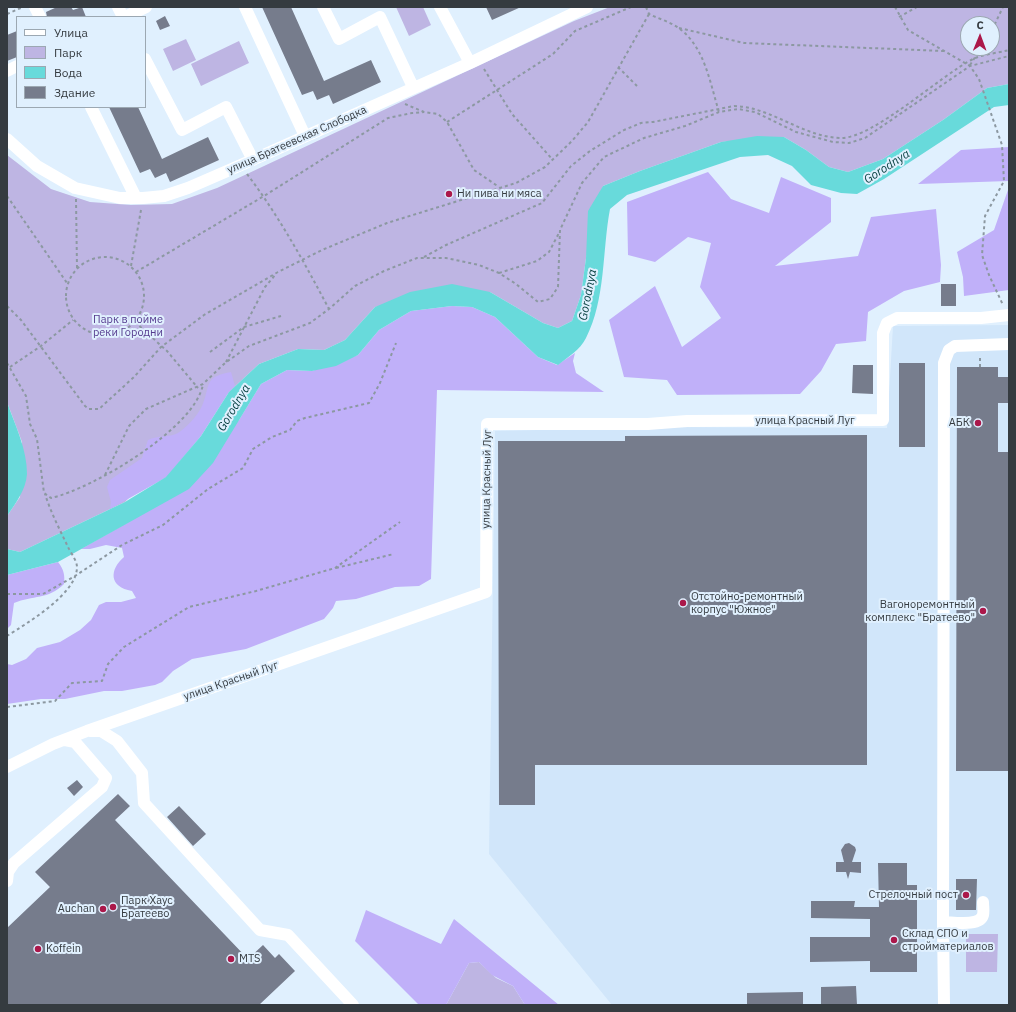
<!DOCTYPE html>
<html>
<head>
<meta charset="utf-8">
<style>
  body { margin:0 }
  #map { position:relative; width:1016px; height:1012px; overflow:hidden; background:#e0f0fe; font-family:"IBM Plex Sans",sans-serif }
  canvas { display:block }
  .frame { position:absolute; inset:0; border:8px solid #353b40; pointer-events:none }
  .legend { position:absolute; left:16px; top:16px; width:130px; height:92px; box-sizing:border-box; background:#e0f0fe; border:1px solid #9ca8b2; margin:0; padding:5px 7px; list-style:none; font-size:12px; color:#353b40 }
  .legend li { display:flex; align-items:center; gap:8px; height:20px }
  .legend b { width:20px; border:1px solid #9ca8b2 }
  .north { position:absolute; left:960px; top:16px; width:40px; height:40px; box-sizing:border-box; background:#e0f0fe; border:1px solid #9ca8b2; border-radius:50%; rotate:1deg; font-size:11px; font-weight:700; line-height:16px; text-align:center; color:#353b40 }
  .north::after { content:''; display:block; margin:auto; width:14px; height:18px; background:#ab184a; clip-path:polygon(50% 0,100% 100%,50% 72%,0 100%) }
</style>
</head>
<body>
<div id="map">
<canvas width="1016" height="1012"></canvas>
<div class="frame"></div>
<ul class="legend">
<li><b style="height:5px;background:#fff"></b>Улица</li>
<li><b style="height:11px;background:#beb5e3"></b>Парк</li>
<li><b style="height:11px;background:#68dadb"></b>Вода</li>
<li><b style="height:11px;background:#767c8c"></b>Здание</li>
</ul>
<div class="north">С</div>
</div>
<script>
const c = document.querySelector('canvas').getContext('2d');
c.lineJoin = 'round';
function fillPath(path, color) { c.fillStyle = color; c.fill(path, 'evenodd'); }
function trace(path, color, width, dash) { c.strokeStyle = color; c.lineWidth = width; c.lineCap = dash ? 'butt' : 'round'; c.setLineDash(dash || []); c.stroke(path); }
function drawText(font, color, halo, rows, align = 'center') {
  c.font = font + ' "IBM Plex Sans",sans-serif'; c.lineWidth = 4; c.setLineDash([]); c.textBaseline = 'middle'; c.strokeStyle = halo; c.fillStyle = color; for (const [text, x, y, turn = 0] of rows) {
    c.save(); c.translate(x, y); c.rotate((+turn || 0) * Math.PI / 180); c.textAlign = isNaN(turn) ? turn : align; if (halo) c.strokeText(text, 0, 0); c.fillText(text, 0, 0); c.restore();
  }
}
fillPath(new Path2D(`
  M 1009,325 L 1009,1005 L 612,1005 L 489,854 L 495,431 L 663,427 L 887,428 L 893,326 Z`), '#d1e6fa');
fillPath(new Path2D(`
  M 396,7 L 423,7 L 431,25 L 409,36 Z
  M 610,7 L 1009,7 L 1009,84 L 987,88 L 943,120 L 883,159 L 848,172 L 829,167 L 806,150 L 784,137 L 721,142 L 640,171 L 603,186 L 586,258 L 581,295 L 572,321 L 558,328 L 543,323 L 490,292 L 375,307 L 345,340 L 324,350 L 298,349 L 259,364 L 229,392 L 125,502 L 20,552 L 7,549 L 7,516 L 20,497 L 22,442 L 7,402 L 7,155 L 51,189 L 90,202 L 131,205 L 172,204 L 217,188 L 574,21 ZM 968,24 L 992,24 L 992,48 L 968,48 Z
  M 186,39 L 196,60 L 173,71 L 163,49 Z
  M 239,41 L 249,63 L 201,86 L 191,64 Z
  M 966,934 L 998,934 L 997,972 L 966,972 Z
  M 479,962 L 496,978 L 513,986 L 525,1005 L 446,1005 L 469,963 Z`), '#beb5e3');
fillPath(new Path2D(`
  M 1009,147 L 1009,181 L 918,184 L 961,150 Z
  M 708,172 L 731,199 L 769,213 L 781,177 L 831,198 L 831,222 L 775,266 L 858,256 L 871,217 L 936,209 L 941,265 L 940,282 L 904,291 L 868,312 L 866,341 L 836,344 L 821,371 L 800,394 L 677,395 L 667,380 L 624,377 L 609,320 L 655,286 L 682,347 L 721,318 L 700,287 L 711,243 L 688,237 L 655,262 L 628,255 L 627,202 Z
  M 1009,187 L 1009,290 L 964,296 L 963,277 L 957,252 L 994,230 Z
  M 452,306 L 472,307 L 495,317 L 538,357 L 557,365 L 575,353 L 573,361 L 576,373 L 604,392 L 437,390 L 431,579 L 419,586 L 395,587 L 356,599 L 336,601 L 333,608 L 324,619 L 246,649 L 192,659 L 173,671 L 162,682 L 155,685 L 122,691 L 104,691 L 65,699 L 41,699 L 7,704 L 7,664 L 12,665 L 26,659 L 37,648 L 60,642 L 80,630 L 91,620 L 99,605 L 106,602 L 121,602 L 136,598 L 132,591 C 109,587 109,570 124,557 L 122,548 L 106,545 L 90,549 L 81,549 L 132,520 L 239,420 L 261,384 L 287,370 L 312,371 L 358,355 L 379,330 L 411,311 Z
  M 231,372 L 235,386 L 229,392 L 201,436 L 167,477 L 110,509 L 111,502 L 107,487 L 110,480 L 142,458 L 148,440 C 158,435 169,438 178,433 C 187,427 198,415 202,406 C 211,385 203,377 231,372 Z
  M 58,562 C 64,570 65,575 64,584 C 48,600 33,595 14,603 L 11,625 L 7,629 L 7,575 Z
  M 366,910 L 441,944 L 454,919 L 559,1005 L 525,1005 L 513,986 L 492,975 L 479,962 L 469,963 L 446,1005 L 419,1005 L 355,941 Z`), '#c0b0f9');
fillPath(new Path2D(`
  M 1009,84 L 1009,105 L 994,107 L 884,179 L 857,194 L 841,193 L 811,185 L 792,166 L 768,155 L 740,157 L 627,195 L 610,209 C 602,251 606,299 586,338 C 580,350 568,357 558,365 L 538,357 L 495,317 L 472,307 L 452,306 L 411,311 L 379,330 L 358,355 L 336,366 L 312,371 L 287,370 L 261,384 L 213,463 L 189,489 L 58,562 L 7,575 L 7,549 L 20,552 L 125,502 L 166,477 L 201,436 L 229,392 L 259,364 L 298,349 L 324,350 L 345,340 L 375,307 L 410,292 L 452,284 L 490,292 L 543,323 L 558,328 L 572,321 L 581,295 L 586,258 L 588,211 L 603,186 L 640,171 L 721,142 L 757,136 L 784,137 L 806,150 L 829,167 L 848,172 L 883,159 L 943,120 L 987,88 Z
  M 7,402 C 15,425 27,449 27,474 C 26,490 15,504 7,516 Z`), '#68dadb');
fillPath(new Path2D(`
  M 57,7 L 71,7 L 73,10 L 82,7 L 86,17 L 47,17 L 46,12 Z
  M 262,7 L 291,7 L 324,81 L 371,60 L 381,82 L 333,104 L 329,95 L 317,100 L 313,91 L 302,95 Z
  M 486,7 L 521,7 L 492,20 Z
  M 165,16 L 170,26 L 160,30 L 156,21 Z
  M 17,31 L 17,57 L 7,61 L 7,35 Z
  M 109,107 L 138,107 L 162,159 L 208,137 L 219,160 L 170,182 L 166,173 L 155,178 L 150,169 L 140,173 Z
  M 941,284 L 956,284 L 956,306 L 941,306 Z
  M 899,363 L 925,363 L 925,447 L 899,447 Z
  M 853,365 L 873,365 L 873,394 L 852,393 Z
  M 957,367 L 998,367 L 998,377 L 1009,377 L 1009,403 L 998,403 L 998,452 L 1009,452 L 1009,771 L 956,771 Z
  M 867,435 L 867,765 L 535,765 L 535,805 L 499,805 L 498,441 L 625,441 L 625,436 Z
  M 77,780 L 83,787 L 74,796 L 67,788 Z
  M 118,794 L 130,806 L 115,820 L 248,959 L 263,945 L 275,958 L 279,954 L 295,971 L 259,1005 L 7,1005 L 7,928 L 50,887 L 35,872 Z
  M 179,806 L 206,834 L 193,846 L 167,817 Z
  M 849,843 L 855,847 L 856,850 L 852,862 L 861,862 L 861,873 L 850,872 L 848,879 L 846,872 L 836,872 L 836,862 L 844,862 L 841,850 L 845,844 Z
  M 878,863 L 907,863 L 907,885 L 917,885 L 917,972 L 870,972 L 870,961 L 810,962 L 810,937 L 870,937 L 870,919 L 811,918 L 811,901 L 855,901 L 854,907 L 879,907 Z
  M 956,879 L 977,879 L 976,910 L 956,910 Z
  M 856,986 L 857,1005 L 821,1005 L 821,987 Z
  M 803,992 L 803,1005 L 747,1005 L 747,993 Z`), '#767c8c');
trace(new Path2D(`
  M 646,7 L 649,14 C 659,19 671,22 680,29 C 705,48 710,83 719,112
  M 895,7 L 908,30 L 970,66 L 979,79 L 1002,145 L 1004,181 L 985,216 L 982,255 L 989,275 L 1003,305
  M 7,14 L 23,7
  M 899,17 L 917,7
  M 679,28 L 744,43 L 944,51
  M 992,30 L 1003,7
  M 970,65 L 981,48
  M 618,67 L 637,86
  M 484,69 L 512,114 L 553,160
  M 405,104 L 424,112 L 438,114 L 447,122 L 474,170 L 499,187
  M 447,122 L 553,54 L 575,31 L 631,7
  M 247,174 C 279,216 304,262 329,309
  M 7,196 L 67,283
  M 76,199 L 77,268
  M66 296a39 39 0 1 1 78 0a39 39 0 1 1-78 0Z
  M 424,257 L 446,245 L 542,203 L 571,166 L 590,151 L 624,130 L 641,123 L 653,122 L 734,106 C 772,107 802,137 841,138 C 874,138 941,75 973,59 C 984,54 998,53 1009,50
  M 131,266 L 141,210
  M 136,272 L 264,196 L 388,118 L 412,113 L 424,112
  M 499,273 L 537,261 L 549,252 L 560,231
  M 7,306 L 21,320 L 85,406 L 89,409 L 99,409 L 134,377 L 161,347 L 204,315 L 278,272 L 322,250 L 387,223 L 516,183 L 545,167 L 572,141 L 588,122 L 649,14
  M 135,322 L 167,351 L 198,388
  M 210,352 L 244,327 L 281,316
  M 226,362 L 265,287 L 276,274
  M 7,363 L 26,396 L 30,424 L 37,439 L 44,493 L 51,498 C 92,489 196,428 203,384
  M 10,367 L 41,346 L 73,320
  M 980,367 L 980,357
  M 105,475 L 129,426 L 146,409 L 203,384 L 225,363 L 249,346 L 310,323 L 329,309 L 355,286 L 384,271 L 417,258 L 446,258 L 479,265 L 499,273 L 516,284 L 538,302 L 550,299 L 558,287 L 560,230 L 582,183 L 604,157 L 644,138 L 685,126 L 719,112 L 738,109 L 755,112 L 796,132 L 833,142 L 849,143 L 865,138 L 970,66 L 1009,56
  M 336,568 L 394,554
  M 7,594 L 43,594 L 75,576 L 122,545 L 163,525 L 208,489 L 243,468 L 253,449 L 272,437 L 290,430 L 297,421 L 305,418 L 369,403 L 380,383 L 396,343
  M 7,636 C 27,623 77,594 77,567 C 77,561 71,553 68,547 C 60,530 51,513 45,494
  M 7,707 L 55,701 L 72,683 L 102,681 L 108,664 L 124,647 L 189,607 L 256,591 L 335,568 L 400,522`), '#8c98a1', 2, [3, 3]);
trace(new Path2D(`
  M 35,7 L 40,17
  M 118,7 L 123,17
  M 245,7 L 305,136
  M 323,7 L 339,39 L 380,17 L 413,87
  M 440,7 L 470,63
  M 125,17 L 146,7
  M 145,59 L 182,130 L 226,107 L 253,160
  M 7,71 L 17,66
  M 91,107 L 136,198
  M 7,139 L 37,166 L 75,188 L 120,198 L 143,198 L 164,196 L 188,188 L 241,165 L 470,63 L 587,7
  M 90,731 L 101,731 L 117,741 L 142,773 L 144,803 L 260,930 L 288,935 L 353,1005
  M 7,767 L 53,744 L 87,731 L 486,592 L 487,424 L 648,424 L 687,421 L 883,420 L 883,333 L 887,323 L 897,318 L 981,318 L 1009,315
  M 7,881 L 8,872 L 14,863 L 102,787 L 106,778 L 75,742 L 65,740
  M 983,902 C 983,906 984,911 983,915 C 980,927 953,922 943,922 L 944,363 L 949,350 L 955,346 L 1009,344
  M 943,922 L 944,1005`), '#fff', 12);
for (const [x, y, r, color] of [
  [449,194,4,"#ab184a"],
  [978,423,4,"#ab184a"],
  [683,603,4,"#ab184a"],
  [983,611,4,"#ab184a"],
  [966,895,4,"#ab184a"],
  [113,907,4,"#ab184a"],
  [103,909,4,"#ab184a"],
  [894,940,4,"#ab184a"],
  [38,949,4,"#ab184a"],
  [231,959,4,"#ab184a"]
]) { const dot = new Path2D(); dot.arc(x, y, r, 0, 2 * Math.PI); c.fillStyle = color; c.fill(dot); trace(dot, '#e0f0fe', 1.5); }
drawText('11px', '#353b40', '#e0f0fe', [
  ["улица Братеевская Слободка",297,140,-24],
  ["улица Красный Луг",805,421],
  ["улица Красный Луг",487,479,-89],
  ["улица Красный Луг",231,681,-19]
]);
drawText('11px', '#353b40', '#e0f0fe', [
  ["Ни пива ни мяса",457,194],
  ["АБК",970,423,"right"],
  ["Отстойно-ремонтный",691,597],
  ["корпус \"Южное\"",691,610],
  ["Вагоноремонтный",975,605,"right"],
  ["комплекс \"Братеево\"",975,618,"right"],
  ["Стрелочный пост",958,895,"right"],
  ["Парк Хаус",121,901],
  ["Братеево",121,914],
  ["Auchan",95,909,"right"],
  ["Склад СПО и",902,934],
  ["стройматериалов",902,947],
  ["Koffein",46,949],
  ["MTS",239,959]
], 'left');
drawText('11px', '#553b8f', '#e0f0fe', [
  ["Парк в пойме",128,320],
  ["реки Городни",128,333]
]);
drawText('italic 12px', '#033d3d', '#e0f0fe', [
  ["Gorodnya",887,167,-33],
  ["Gorodnya",588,295,-79],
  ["Gorodnya",234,408,-59]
]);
</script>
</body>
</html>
